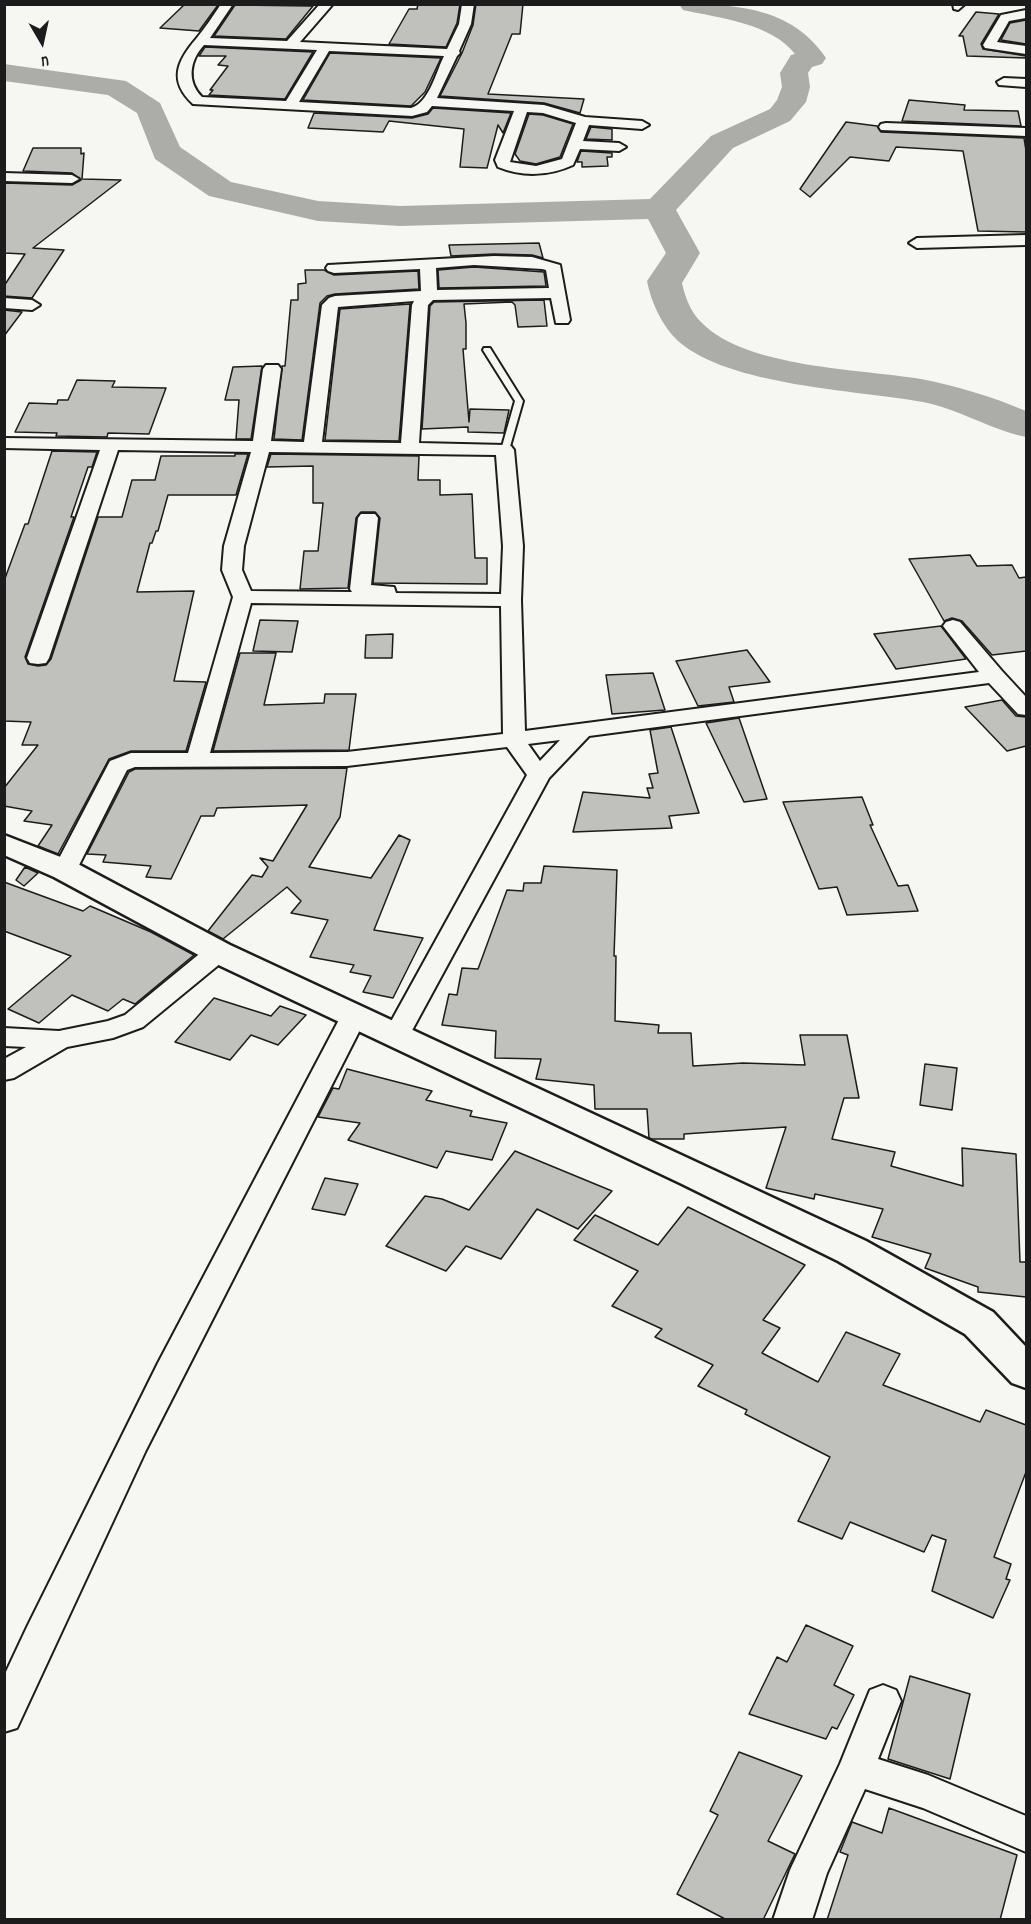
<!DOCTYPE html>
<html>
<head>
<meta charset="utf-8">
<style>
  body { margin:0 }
  #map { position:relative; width:1031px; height:1924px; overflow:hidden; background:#f6f6f2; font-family:Dekko,sans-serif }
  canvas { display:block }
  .frame { position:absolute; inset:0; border:6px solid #1c1c1c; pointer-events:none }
  .north { position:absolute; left:12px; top:12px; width:60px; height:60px; -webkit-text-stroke:4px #f6f6f2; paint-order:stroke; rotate:171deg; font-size:16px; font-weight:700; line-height:24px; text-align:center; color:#1c1c1c }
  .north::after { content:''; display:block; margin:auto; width:21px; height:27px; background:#1c1c1c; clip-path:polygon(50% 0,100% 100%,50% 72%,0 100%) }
</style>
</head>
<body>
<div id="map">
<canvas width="1031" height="1924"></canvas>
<div class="frame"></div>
<div class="north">U</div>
</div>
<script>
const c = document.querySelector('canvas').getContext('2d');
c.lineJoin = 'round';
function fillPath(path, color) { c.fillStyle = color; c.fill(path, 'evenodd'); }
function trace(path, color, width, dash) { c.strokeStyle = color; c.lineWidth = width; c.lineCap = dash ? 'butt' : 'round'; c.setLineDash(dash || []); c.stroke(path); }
fillPath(new Path2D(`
  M 679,4 C 735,4 792,7 826,58 L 822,64 L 812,67 L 808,73 L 810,87 L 806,102 L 790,121 L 733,148 L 676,210 L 700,253 L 682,283 C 685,297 691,313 702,323 C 746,368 861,369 921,379 C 957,386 993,397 1026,411 L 1026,437 C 991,430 959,409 923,402 C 856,390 729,386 678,341 C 662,326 651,302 647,281 L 666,253 L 648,219 L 400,226 L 318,221 L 209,196 L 155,159 L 137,113 L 108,95 L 4,81 L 4,64 L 126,81 L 160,103 L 180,147 L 231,182 L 318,201 L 400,206 L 650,199 L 711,136 L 770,109 L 777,100 L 782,87 L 780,73 L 791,55 L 795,54 C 771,23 719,18 683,10 Z`), '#acaca9');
const building = new Path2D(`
  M 185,4 L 218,5 L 199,31 L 160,28 Z
  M 418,4 L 460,4 L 457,23 L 446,47 L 389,44 L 409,9 L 417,9 Z
  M 476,4 L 523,4 L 520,34 L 512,34 L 488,94 L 584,99 L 580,113 L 544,103 L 440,96 L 462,53 L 473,25 Z
  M 235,5 L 313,6 L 286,39 L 214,36 Z
  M 976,12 L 999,14 L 981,44 L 983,49 L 1026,56 L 1026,58 L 967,56 L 963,36 L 959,36 Z
  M 1026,20 L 1026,44 L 1001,40 L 1010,23 Z
  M 205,47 L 313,52 L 285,99 L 209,95 L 213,90 L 210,90 L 228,66 L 218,65 L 226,56 L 199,56 Z
  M 330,53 L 441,58 L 425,92 L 411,106 L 303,100 Z
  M 909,100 L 965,105 L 964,110 L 1018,111 L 1021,126 L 902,121 Z
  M 433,108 L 511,113 L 503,133 L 498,125 L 487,168 L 460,167 L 464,129 L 389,121 L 383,132 L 308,128 L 314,113 L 412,118 L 428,114 Z
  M 529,114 L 543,115 L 573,124 L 560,157 L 536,164 L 520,161 L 515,154 Z
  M 846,122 L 877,126 L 881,132 L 1024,138 L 1026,151 L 1026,232 L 978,231 L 963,151 L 896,147 L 889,161 L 850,157 L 810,197 L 800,189 Z
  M 591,127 L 612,129 L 612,140 L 586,139 Z
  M 33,148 L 81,148 L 81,154 L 84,153 L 82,179 L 121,180 L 33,248 L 64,250 L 32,298 L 4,296 L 4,286 L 25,254 L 4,253 L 4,183 L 72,185 L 81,180 L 72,173 L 23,171 Z
  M 581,151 L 612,153 L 612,157 L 607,157 L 608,166 L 582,167 L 582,162 L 577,162 Z
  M 539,243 L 543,258 L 532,255 L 494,254 L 451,256 L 449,245 Z
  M 474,267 L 544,272 L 546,286 L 439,288 L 438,270 Z
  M 305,270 L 324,270 L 334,275 L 418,271 L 419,289 L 335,294 L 327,296 L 320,303 L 302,440 L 274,439 L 282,366 L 285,366 L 291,300 L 298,300 L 298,284 L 306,283 Z
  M 544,300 L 547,326 L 518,327 L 515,305 L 512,302 L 464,304 L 466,323 L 466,349 L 463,349 L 469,422 L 470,409 L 509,410 L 504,433 L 468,432 L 468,427 L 422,429 L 430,306 L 434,302 Z
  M 410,304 L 399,441 L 325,440 L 340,309 Z
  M 4,310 L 22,312 L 4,336 Z
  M 262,366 L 251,439 L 236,439 L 239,400 L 225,400 L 233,367 Z
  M 77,380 L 115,381 L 112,387 L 166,388 L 149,434 L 108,433 L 107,437 L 56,436 L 57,433 L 15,432 L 29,403 L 57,404 L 58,400 L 68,400 Z
  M 52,451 L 97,452 L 92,467 L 88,467 L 71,517 L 74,517 L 25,657 L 28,664 L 38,666 L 46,665 L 51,659 L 98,517 L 122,517 L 132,480 L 155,480 L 161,456 L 235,456 L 235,454 L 248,454 L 236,495 L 168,495 L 158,531 L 156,531 L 152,543 L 150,543 L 137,592 L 194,591 L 174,681 L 206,682 L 186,751 L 131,751 L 109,759 L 58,854 L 38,846 L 52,825 L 24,821 L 32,811 L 4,806 L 4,788 L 38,745 L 22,745 L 31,722 L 4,721 L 4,581 L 25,524 L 28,524 Z
  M 271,454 L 419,456 L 418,480 L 440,480 L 440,495 L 472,494 L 475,558 L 487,558 L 487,584 L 373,583 L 380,518 L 375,512 L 361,512 L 356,518 L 348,588 L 300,589 L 304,551 L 318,551 L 323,503 L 313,503 L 313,466 L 267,467 Z
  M 970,555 L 977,566 L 1012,565 L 1019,578 L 1026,577 L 1026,651 L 992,655 L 962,621 L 952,618 L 944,621 L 909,559 Z
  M 260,620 L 298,621 L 292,652 L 253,651 Z
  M 941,626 L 966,659 L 896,669 L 874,634 Z
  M 393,634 L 392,658 L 365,658 L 366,635 Z
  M 747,650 L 770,682 L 729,687 L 734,702 L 698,706 L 676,661 Z
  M 240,653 L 276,653 L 264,705 L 324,703 L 325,694 L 356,694 L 349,750 L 213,751 Z
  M 653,673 L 665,710 L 612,714 L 606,675 Z
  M 1002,700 L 1016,716 L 1026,717 L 1026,746 L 1007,751 L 965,707 Z
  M 739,718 L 767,799 L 744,802 L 706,723 Z
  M 671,727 L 699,813 L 669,816 L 672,828 L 573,832 L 583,792 L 650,798 L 647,788 L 653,788 L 649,774 L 658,773 L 650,730 Z
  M 347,768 L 340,817 L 309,867 L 371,878 L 399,835 L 410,840 L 374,930 L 423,938 L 393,998 L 363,992 L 371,976 L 350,972 L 354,965 L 310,957 L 328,920 L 291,913 L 301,901 L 287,887 L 223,939 L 208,931 L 252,875 L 262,877 L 268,867 L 260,858 L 273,861 L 307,805 L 217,808 L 214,816 L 201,816 L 171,879 L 146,877 L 151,866 L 103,862 L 106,855 L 87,854 L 129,772 L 135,769 Z
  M 862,797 L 873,825 L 870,825 L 898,886 L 908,885 L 918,911 L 847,915 L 837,887 L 819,889 L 783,802 Z
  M 544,866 L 617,870 L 614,956 L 616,956 L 615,1021 L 659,1025 L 658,1033 L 691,1033 L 693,1066 L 743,1063 L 805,1065 L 800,1035 L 847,1035 L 859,1098 L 844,1098 L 832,1139 L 895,1152 L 891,1166 L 963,1186 L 962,1148 L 1016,1154 L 1020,1262 L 1026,1262 L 1026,1297 L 978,1292 L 978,1287 L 925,1268 L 931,1254 L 872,1237 L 883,1209 L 815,1194 L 814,1199 L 766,1188 L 786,1127 L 684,1134 L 684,1139 L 652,1139 L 649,1138 L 647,1109 L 595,1109 L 594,1085 L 536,1079 L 541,1059 L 495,1058 L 496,1031 L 442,1025 L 449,994 L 457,995 L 462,968 L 478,969 L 507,890 L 523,891 L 524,883 L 541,883 Z
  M 25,867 L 38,873 L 24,886 L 16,880 Z
  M 4,882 L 83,911 L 90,906 L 151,932 L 194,955 L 135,1004 L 123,999 L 108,1011 L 72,995 L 39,1023 L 8,1009 L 71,956 L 4,931 Z
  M 214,998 L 271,1016 L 280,1006 L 306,1015 L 278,1045 L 251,1035 L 230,1060 L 175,1042 Z
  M 925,1064 L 957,1068 L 952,1110 L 920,1105 Z
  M 347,1069 L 432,1091 L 426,1100 L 472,1111 L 470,1116 L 507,1123 L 492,1160 L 446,1151 L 437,1168 L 348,1140 L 360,1123 L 318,1117 L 333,1088 L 339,1089 Z
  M 515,1151 L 612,1191 L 578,1229 L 537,1209 L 501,1259 L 466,1246 L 446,1271 L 386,1246 L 425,1196 L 442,1199 L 469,1210 Z
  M 325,1178 L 358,1184 L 345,1215 L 312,1209 Z
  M 688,1207 L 805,1265 L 763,1320 L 780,1328 L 762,1353 L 818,1382 L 846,1332 L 900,1354 L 883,1385 L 980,1422 L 986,1410 L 1026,1425 L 1026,1472 L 994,1557 L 1011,1564 L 1006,1579 L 1010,1580 L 993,1618 L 932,1591 L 946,1540 L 932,1535 L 924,1552 L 850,1522 L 842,1539 L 798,1521 L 830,1457 L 745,1414 L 747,1410 L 698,1386 L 713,1365 L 655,1337 L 662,1329 L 612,1306 L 638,1271 L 574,1240 L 595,1215 L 658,1245 Z
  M 806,1625 L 853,1646 L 834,1685 L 854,1695 L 837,1729 L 832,1727 L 826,1739 L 749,1714 L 777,1657 L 787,1662 Z
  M 910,1676 L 970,1694 L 950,1779 L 888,1759 Z
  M 739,1752 L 802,1776 L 768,1841 L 795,1854 L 763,1920 L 727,1920 L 677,1894 L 718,1815 L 710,1811 Z
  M 889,1808 L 1017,1855 L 1000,1920 L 827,1920 L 848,1855 L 840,1852 L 852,1822 L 882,1833 Z`);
fillPath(building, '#c0c0bd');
trace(building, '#1c1c1c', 1.5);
const lane = new Path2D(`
  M 484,348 L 490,348 L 523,401 L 509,450 L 505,453 L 501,450 L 515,401 L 483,350 Z`);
const street = new Path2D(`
  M 221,4 L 233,4 L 210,38 L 287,41 L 320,4 L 333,4 L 300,42 L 447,49 L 459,24 L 462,4 L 474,4 L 471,24 L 459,51 L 460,53 L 457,56 L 437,98 L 544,105 L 585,117 L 642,121 L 649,125 L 642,129 L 589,125 L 583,141 L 619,143 L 626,147 L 619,151 L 580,149 L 573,165 C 549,176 522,177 498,167 L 495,160 L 514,111 L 432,106 L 427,112 L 412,116 L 193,104 C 168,81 177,61 196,39 C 205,28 213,16 221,4 ZM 204,45 L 317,50 L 286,101 L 202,97 C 186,81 190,60 204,45 ZM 329,51 L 444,56 C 436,72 429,103 411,108 L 299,102 ZM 527,112 L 543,113 L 576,123 L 562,159 L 536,166 L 510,162 Z
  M 953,4 L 965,4 L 958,10 L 954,9 Z
  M 1026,10 L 1026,18 L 1009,21 L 997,42 L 1026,46 L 1026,54 L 985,48 L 983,45 L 1001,15 Z
  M 1004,78 L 1026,79 L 1026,87 L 999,85 L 997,82 Z
  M 886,123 L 1026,128 L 1026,136 L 881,130 L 879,127 L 881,124 Z
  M 4,173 L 72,175 L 79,179 L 72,183 L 4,181 Z
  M 1026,235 L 1026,245 L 917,248 L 909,243 L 917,238 Z
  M 494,256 L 532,257 L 560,265 L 570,320 L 568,323 L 556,323 L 551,298 L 433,300 L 428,305 L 419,443 L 505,445 L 511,446 L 514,450 L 523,546 L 521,600 L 525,731 L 979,672 L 943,626 L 946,622 L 953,620 L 960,622 L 1002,671 L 1026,697 L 1026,715 L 1018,714 L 989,683 L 589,736 L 549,778 L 409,1036 L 405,1042 L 396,1045 L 387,1042 L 383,1036 L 527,775 L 507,747 L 347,766 L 135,767 L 127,770 L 74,875 L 65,877 L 56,875 L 53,870 L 110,761 L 131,753 L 188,753 L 233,597 L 222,570 L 224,546 L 251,452 L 118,450 L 49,658 L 46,663 L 38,664 L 30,663 L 27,658 L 100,450 L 4,448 L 4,438 L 253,441 L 263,369 L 266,365 L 278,365 L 281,369 L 271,441 L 304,442 L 322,305 L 329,298 L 335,296 L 421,291 L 420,269 L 334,273 L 328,271 L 326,268 L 328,265 ZM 474,265 L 542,269 L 546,270 L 549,288 L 437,290 L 436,268 ZM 414,301 L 412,305 L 401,443 L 322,442 L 338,307 ZM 269,452 L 496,455 L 503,546 L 501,594 L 396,593 L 394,587 L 371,585 L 378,518 L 375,514 L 361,514 L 358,518 L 350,589 L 352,592 L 251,591 L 242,570 L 244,546 ZM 251,603 L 501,606 L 503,734 L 347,752 L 210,753 ZM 560,740 L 540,761 L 528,744 Z
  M 4,298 L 32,300 L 40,305 L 32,310 L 4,308 Z
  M 218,944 L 227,946 L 231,952 L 227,958 L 143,1027 L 113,1038 L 67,1047 L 14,1078 L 4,1080 L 4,1059 L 26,1047 L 4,1046 L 4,1028 L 59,1031 L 108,1021 L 125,1015 L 209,946 Z
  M 354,1007 L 363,1010 L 367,1016 L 146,1450 L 17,1728 L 4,1732 L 4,1676 L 27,1627 L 158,1363 L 341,1016 L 345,1010 Z
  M 883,1685 L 896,1690 L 901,1701 L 878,1759 L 928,1775 L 1026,1816 L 1026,1852 L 923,1808 L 865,1789 L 827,1873 L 812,1920 L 773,1920 L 790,1870 L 840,1764 L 870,1690 Z`);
const secondary = new Path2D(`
  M 4,835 L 76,863 L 230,945 L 866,1241 L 993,1312 L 1026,1347 L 1026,1388 L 1012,1383 L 965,1334 L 838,1261 L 680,1183 L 206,959 L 54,877 L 4,855 Z`);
trace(lane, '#1c1c1c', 4);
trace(street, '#1c1c1c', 4);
trace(secondary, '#1c1c1c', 5);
fillPath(lane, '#f6f6f2');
fillPath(street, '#f6f6f2');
fillPath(secondary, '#f6f6f2');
</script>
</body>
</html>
